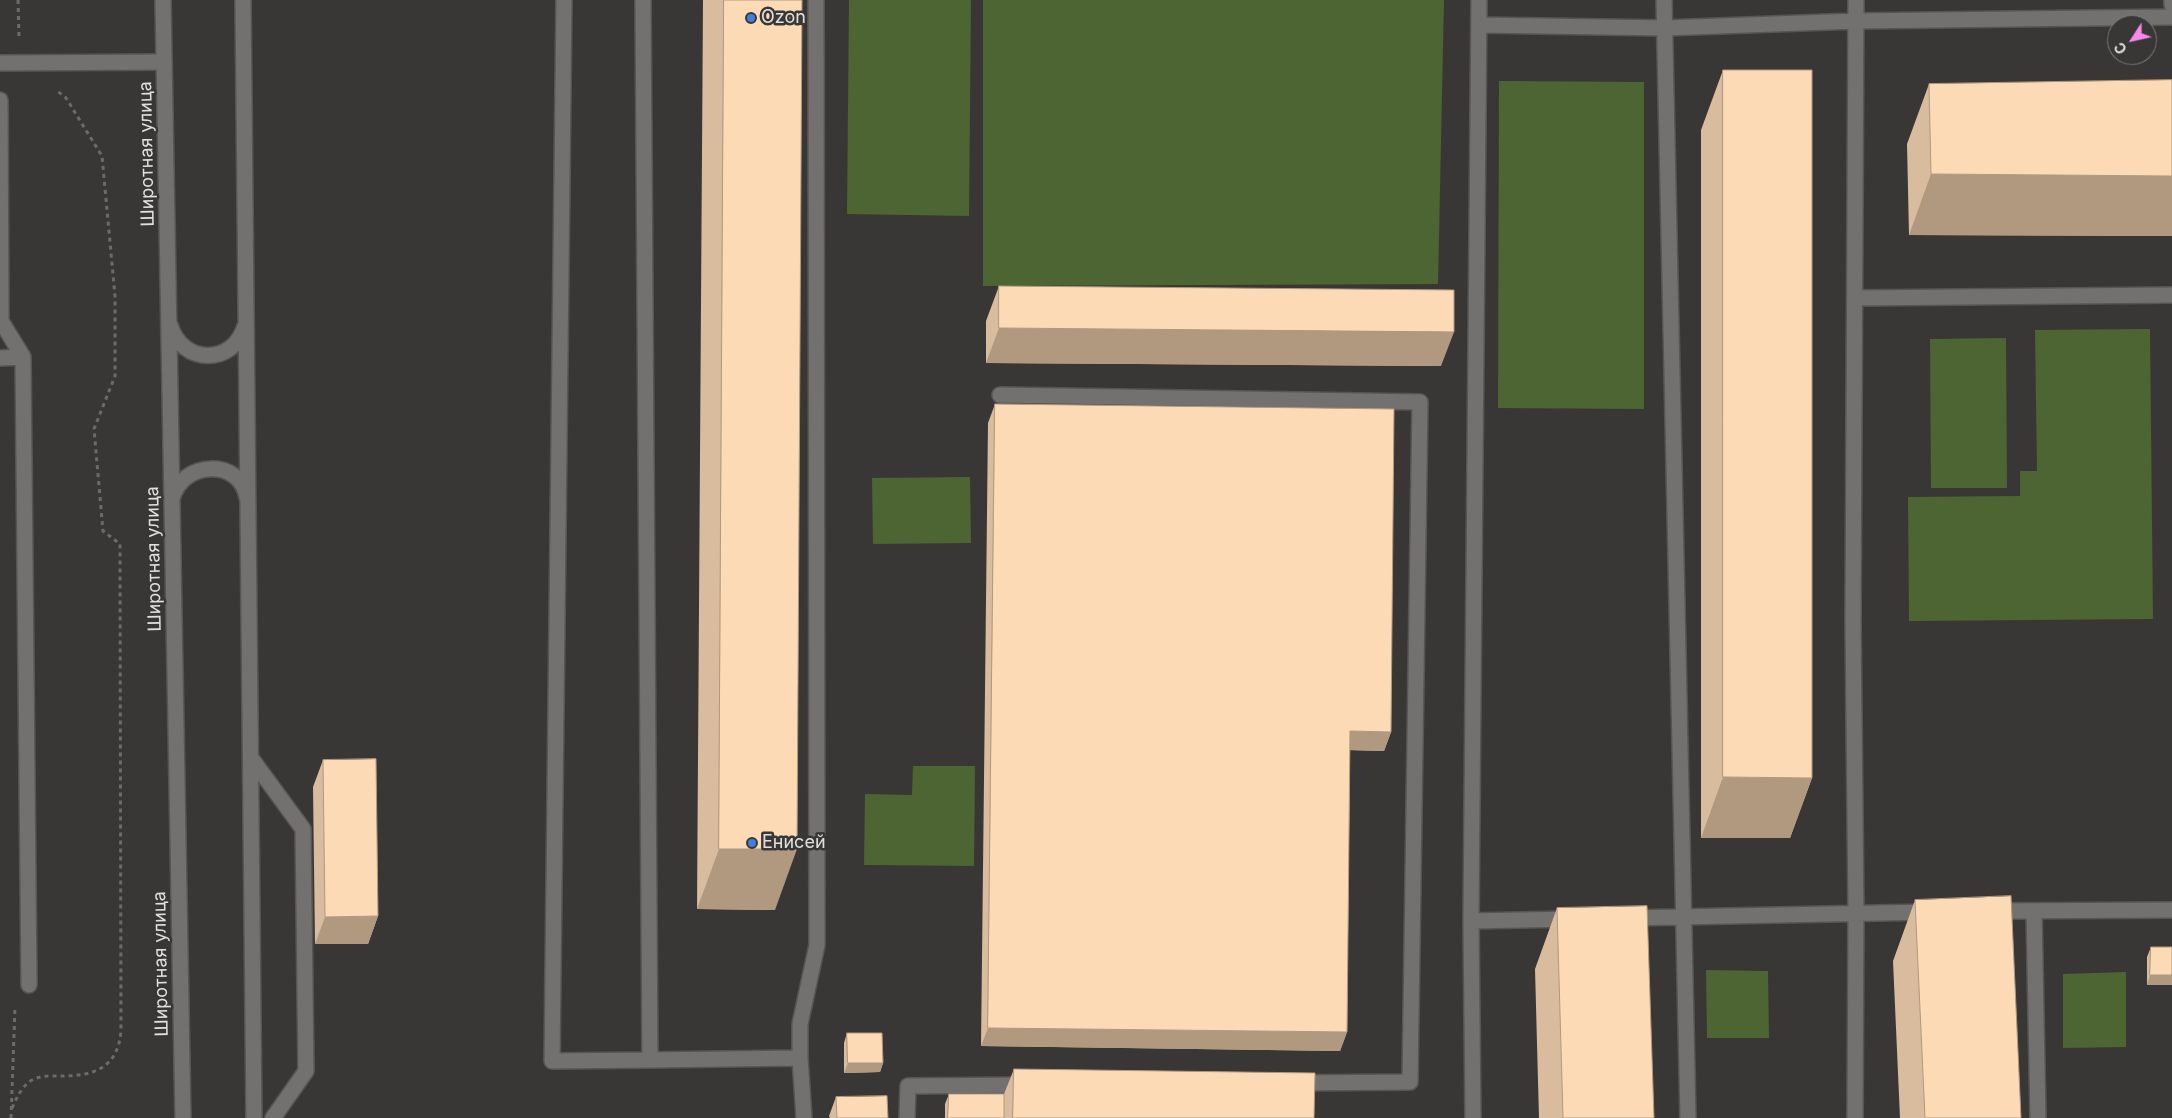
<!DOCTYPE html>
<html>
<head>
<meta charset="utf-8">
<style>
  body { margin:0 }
  #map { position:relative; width:2172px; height:1118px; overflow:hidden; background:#393736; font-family:Inter,sans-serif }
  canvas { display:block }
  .north { position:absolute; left:2107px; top:15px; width:50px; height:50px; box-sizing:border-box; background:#393736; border:1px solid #7c7b7a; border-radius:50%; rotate:235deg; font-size:14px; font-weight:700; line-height:20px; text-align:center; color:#e1e0df }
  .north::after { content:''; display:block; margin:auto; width:18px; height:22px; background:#f888ea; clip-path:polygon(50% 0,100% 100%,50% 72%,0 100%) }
</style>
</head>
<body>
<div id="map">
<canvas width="2172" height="1118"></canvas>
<div class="north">С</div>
</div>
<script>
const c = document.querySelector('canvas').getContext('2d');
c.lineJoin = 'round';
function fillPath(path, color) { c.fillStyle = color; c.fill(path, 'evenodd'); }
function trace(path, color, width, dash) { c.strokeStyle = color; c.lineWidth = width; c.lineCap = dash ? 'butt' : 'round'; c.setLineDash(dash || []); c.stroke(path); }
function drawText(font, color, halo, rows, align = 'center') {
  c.font = font + ' Inter,sans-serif'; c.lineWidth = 5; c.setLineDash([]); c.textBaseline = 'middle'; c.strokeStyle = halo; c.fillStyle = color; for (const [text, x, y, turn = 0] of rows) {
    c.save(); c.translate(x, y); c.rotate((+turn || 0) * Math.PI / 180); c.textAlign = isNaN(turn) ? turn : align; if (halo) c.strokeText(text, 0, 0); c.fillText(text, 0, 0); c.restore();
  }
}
fillPath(new Path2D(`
  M 849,0 L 971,0 L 969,216 L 847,214 Z
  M 983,0 L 1444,0 L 1438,284 L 983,286 Z
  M 1499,81 L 1644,82 L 1644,409 L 1498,408 Z
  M 2150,329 L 2153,619 L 1909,621 L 1908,497 L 2020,496 L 2020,471 L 2037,471 L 2035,330 Z
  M 2006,338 L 2007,488 L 1931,488 L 1930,339 Z
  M 970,477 L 971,543 L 873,544 L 872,478 Z
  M 913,766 L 975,766 L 974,866 L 864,865 L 865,794 L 912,795 Z
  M 1706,970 L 1768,971 L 1769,1038 L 1707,1038 Z
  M 2126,972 L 2126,1047 L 2063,1048 L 2063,974 Z`), '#4c6533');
const lane = new Path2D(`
  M 564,0 L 552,1061 L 650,1060
  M 643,0 L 650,1060 L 800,1058
  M 1664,0 L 1688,1118
  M 2172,0 L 2172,5
  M 1479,25 L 1665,28 L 1856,21 L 2172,17
  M 0,63 L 164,62
  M 0,100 L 1,321 L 23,357 L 29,985
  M 1855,298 L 2172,295
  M 0,358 L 23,357
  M 1000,395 L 1420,402 L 1410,1082 L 1294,1083
  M 251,758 L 303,829 L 306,1071 L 273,1118
  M 1992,911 L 2172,910
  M 2034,911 L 2038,1118
  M 1627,918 L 1929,912
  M 1471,921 L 1479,0
  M 804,1118 L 800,1058 L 800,1024 L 817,945 L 816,0
  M 907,1118 L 908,1086 L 1026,1085
  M 1473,1118 L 1471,921 L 1572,919
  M 1855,1118 L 1856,913 L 1853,621 L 1856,0`);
const secondary = new Path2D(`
  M 163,0 L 183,1118
  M 243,0 L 254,1118
  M 170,325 C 182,365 233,366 245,326
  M 172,499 C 182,460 241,458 247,498`);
trace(lane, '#575553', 18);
trace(secondary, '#575553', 18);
trace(new Path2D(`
  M 18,0 L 19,37
  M 12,1108 C 17,1097 22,1086 32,1080 C 41,1075 52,1076 62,1076 C 95,1076 118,1067 121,1031 L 120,544 L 103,531 L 94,429 L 115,376 L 115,296 L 102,156 L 66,98 L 56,90
  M 11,1118 L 15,1007`), '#6c6b6a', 3, [4, 4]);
trace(lane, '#73716f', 15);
trace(secondary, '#73716f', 15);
fillPath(new Path2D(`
  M 703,0 L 802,0 L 775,910 L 697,909 Z
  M 1723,70 L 1812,778 L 1790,838 L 1701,838 L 1701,130 Z
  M 2172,80 L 2172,236 L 1909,235 L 1907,144 L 1929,84 Z
  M 999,286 L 1441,366 L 986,363 L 986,321 Z
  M 995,404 L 1391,732 L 1384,751 L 1350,750 L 1347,1032 L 1340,1051 L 981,1046 L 988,423 Z
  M 323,760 L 378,916 L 368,944 L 315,944 L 313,787 Z
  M 1915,900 L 2021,1118 L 1900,1118 L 1893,961 Z
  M 1557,908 L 1654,1118 L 1539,1118 L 1535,969 Z
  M 2151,947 L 2172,947 L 2172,985 L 2147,985 L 2147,957 Z
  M 847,1033 L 883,1063 L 880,1072 L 844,1073 L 844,1043 Z
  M 1014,1069 L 1314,1118 L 945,1118 L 945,1104 L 949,1094 L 1004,1094 Z
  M 836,1097 L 888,1118 L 830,1118 L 829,1116 Z`), '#d9bb9d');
fillPath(new Path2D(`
  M 1931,174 L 2172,176 L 2172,236 L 1909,235 Z
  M 999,328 L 1454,332 L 1441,366 L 986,363 Z
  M 1350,731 L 1391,732 L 1384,751 L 1343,750 Z
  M 1723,777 L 1812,778 L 1790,838 L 1701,838 Z
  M 719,849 L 797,849 L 775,910 L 697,909 Z
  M 378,916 L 368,944 L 315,944 L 325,917 Z
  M 2150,975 L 2172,975 L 2172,985 L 2147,985 Z
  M 988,1028 L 1347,1032 L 1340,1051 L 981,1046 Z
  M 848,1063 L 883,1063 L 880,1072 L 844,1073 Z`), '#b0997f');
const building = new Path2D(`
  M 724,0 L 802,0 L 797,849 L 719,849 Z
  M 1723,70 L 1812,70 L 1812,778 L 1723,777 Z
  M 2172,80 L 2172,176 L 1931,174 L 1929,84 Z
  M 999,286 L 1454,290 L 1454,332 L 999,328 Z
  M 995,404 L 1394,409 L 1391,732 L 1350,731 L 1347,1032 L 988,1028 Z
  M 376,759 L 378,916 L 325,917 L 323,760 Z
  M 2011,896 L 2021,1118 L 1925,1118 L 1915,900 Z
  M 1647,906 L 1654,1118 L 1563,1118 L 1557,908 Z
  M 2151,947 L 2172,947 L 2172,975 L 2150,975 Z
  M 847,1033 L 882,1033 L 883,1063 L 848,1063 Z
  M 1014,1069 L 1315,1073 L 1314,1118 L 1013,1118 Z
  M 949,1094 L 1004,1094 L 1004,1118 L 948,1118 Z
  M 887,1096 L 888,1118 L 837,1118 L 836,1097 Z`);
fillPath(building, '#fcdab6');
trace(building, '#b0997f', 1);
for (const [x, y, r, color] of [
  [751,18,5,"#3f7fe0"],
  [752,843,5,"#3f7fe0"]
]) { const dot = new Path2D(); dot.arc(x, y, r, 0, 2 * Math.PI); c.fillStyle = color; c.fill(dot); trace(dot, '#393736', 2); }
drawText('18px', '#e1e0df', '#393736', [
  ["Ozon",761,18],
  ["Енисей",762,843]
], 'left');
drawText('18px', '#e1e0df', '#393736', [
  ["Широтная улица",147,154,-91],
  ["Широтная улица",154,559,-91],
  ["Широтная улица",161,964,-91]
]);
</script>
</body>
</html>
